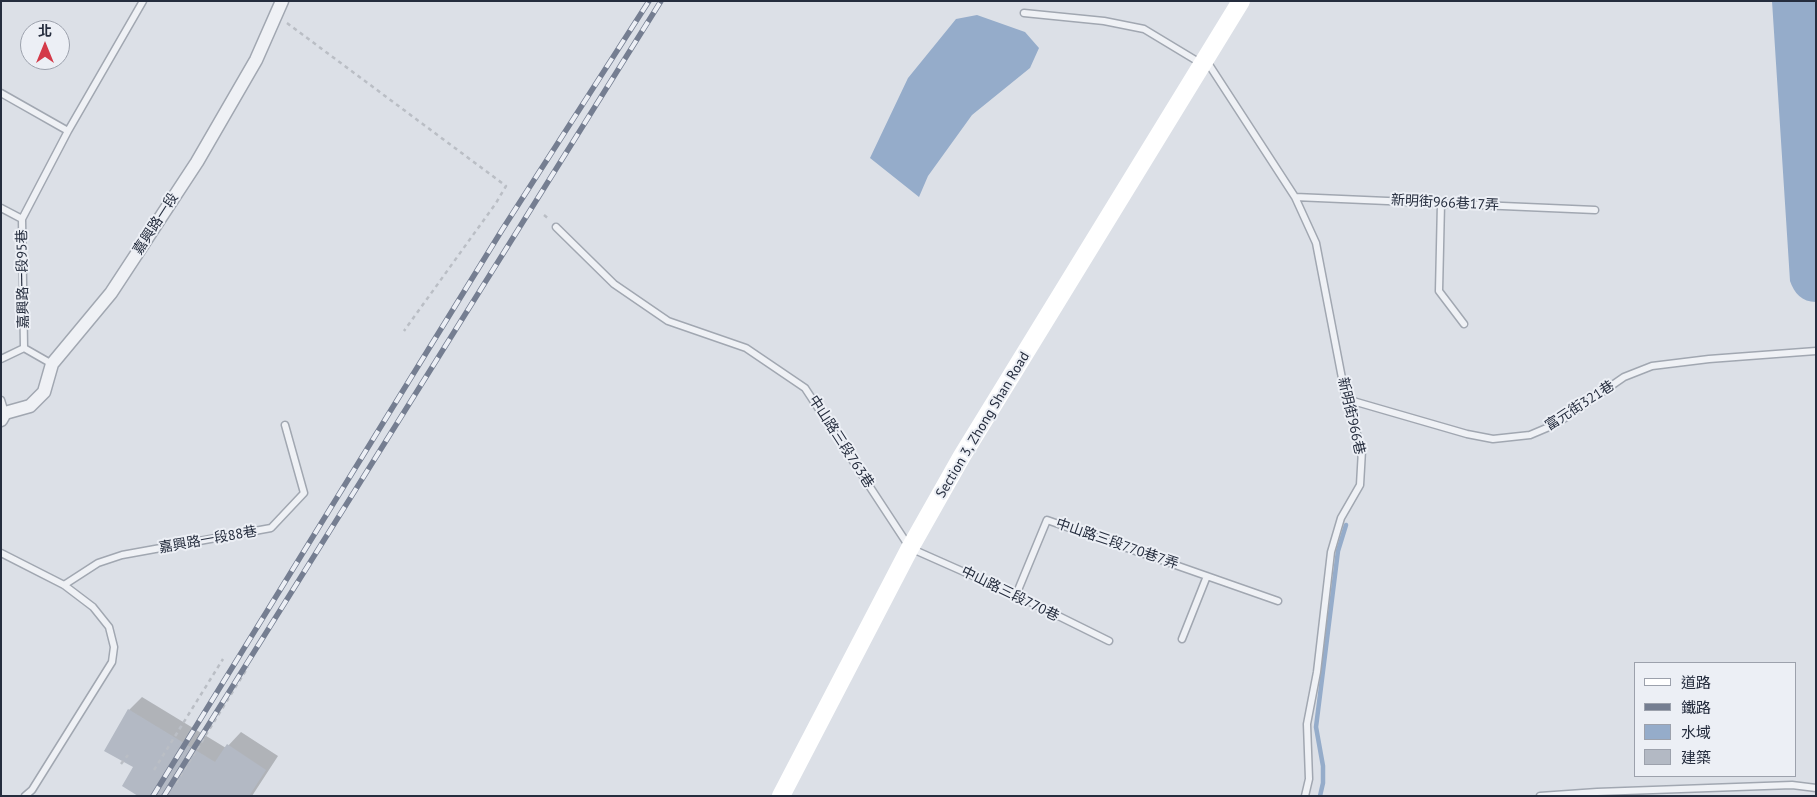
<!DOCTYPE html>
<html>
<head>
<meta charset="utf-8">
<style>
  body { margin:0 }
  #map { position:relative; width:1817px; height:797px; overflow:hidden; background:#dce0e7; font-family:"PT Sans","Noto Sans TC",sans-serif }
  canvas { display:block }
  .frame { position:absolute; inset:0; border:2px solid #252d3e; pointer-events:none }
  .legend { position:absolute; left:1634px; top:662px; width:162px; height:115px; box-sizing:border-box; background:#eceff5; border:1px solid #9ca1ac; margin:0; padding:6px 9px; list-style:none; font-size:15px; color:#252d3e }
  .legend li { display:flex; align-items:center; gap:10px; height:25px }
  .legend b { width:25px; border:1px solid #9ca1ac }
  .north { position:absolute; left:20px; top:20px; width:50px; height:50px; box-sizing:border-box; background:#eceff5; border:1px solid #9ca1ac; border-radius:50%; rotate:0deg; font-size:14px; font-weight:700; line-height:20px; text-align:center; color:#252d3e }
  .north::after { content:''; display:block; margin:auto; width:18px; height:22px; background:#d43a49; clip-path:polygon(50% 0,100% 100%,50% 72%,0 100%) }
</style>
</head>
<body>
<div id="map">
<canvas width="1817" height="797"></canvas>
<div class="frame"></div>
<ul class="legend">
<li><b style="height:6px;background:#fff"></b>道路</li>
<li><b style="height:6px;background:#757e91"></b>鐵路</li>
<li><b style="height:14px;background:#95acca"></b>水域</li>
<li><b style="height:14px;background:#b3b9c4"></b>建築</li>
</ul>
<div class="north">北</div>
</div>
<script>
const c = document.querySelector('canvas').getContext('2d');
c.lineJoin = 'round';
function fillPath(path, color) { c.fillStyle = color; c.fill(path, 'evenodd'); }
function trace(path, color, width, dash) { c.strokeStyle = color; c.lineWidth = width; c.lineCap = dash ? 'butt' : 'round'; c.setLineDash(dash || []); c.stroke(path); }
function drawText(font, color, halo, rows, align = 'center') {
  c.font = font + ' "PT Sans","Noto Sans TC",sans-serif'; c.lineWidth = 4; c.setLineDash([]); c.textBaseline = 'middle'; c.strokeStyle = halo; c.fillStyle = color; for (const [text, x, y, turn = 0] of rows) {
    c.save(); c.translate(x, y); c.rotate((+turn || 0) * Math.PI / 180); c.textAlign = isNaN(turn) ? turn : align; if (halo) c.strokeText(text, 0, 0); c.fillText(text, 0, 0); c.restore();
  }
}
fillPath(new Path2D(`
  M 1772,1 L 1816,1 L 1816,302 C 1802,302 1794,293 1790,281 Z
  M 977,15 L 1025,32 L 1039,48 L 1030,68 L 972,115 L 928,176 L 919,197 L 870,158 L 908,78 L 956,19 Z`), '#95acca');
fillPath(new Path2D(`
  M 142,697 L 226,748 L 241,732 L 278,756 L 252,796 L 140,796 L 135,767 L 129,710 Z`), '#0003');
trace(new Path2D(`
  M 1320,796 L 1323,783 L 1323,766 L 1316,727 L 1338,551 L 1346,525`), '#95acca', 4.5);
fillPath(new Path2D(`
  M 128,709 L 215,762 L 227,744 L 266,770 L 249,796 L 138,796 L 122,786 L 133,767 L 104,751 Z`), '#b3b9c4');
const lane = new Path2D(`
  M 1024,13 L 1104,21 L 1144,29 L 1202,64
  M 1206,60 L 1295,197 L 1316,243 L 1346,399 L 1362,450 L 1360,485 L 1341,518 L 1331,552 L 1317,672 L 1307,724 L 1309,779 L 1305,796
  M 1,93 L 68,131
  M 1295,197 L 1595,210
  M 1441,203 L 1439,291 L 1464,324
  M 1,208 L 22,219
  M 556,227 L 614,284 L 668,321 L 746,348 L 805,388 L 910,548 L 1016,595 L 1109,641
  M 24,348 L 22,219 L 68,131 L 143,1
  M 1,359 L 24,348 L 52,364
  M 1346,399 L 1467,434 L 1493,439 L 1530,435 L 1556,424 L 1624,377 L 1652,366 L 1709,359 L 1816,351
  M 1,400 L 5,413
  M 1,553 L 64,585 L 93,607 L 109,627 L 114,647 L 112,662 L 32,790 L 25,796
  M 64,585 L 98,563 L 122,555 L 271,528 L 304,493 L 285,425
  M 1016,595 L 1047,520 L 1278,601
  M 1182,639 L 1207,576
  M 1540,796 L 1597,792 L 1792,785 L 1816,788`);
const street = new Path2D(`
  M 1,420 L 5,413 L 30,406 L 44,392 L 52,364 L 111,293 L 197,162 L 256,60 L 282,1`);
trace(lane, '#a1a7b1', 9);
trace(street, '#a1a7b1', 15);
trace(new Path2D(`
  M 287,23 L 506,186 L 496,203 L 404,331
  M 544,215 L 550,220
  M 121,764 L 128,755
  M 154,770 L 223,659
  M 176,783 L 248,667`), '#babec5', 2.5, [4, 4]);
trace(lane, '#eff1f5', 6);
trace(street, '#eff1f5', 12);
trace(new Path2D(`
  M 781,796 L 910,548 L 962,456 L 1241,1`), '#fff', 18);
const rail = new Path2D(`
  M 153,796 L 502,230 L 649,1
  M 164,796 L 661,1`);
trace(rail, '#757e91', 5.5);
trace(rail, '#eceff5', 4, [11]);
drawText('14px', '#252d3e', '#eceff5', [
  ["新明街966巷17弄",1445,203,3],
  ["嘉興路一段",156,224,-57],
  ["嘉興路一段95巷",23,279,-91],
  ["富元街321巷",1580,406,-33],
  ["新明街966巷",1351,416,77],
  ["Section 3, Zhong Shan Road",983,425,-59],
  ["中山路三段763巷",841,442,57],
  ["嘉興路一段88巷",208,540,-10],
  ["中山路三段770巷7弄",1117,544,19],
  ["中山路三段770巷",1010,594,26]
]);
</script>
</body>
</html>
